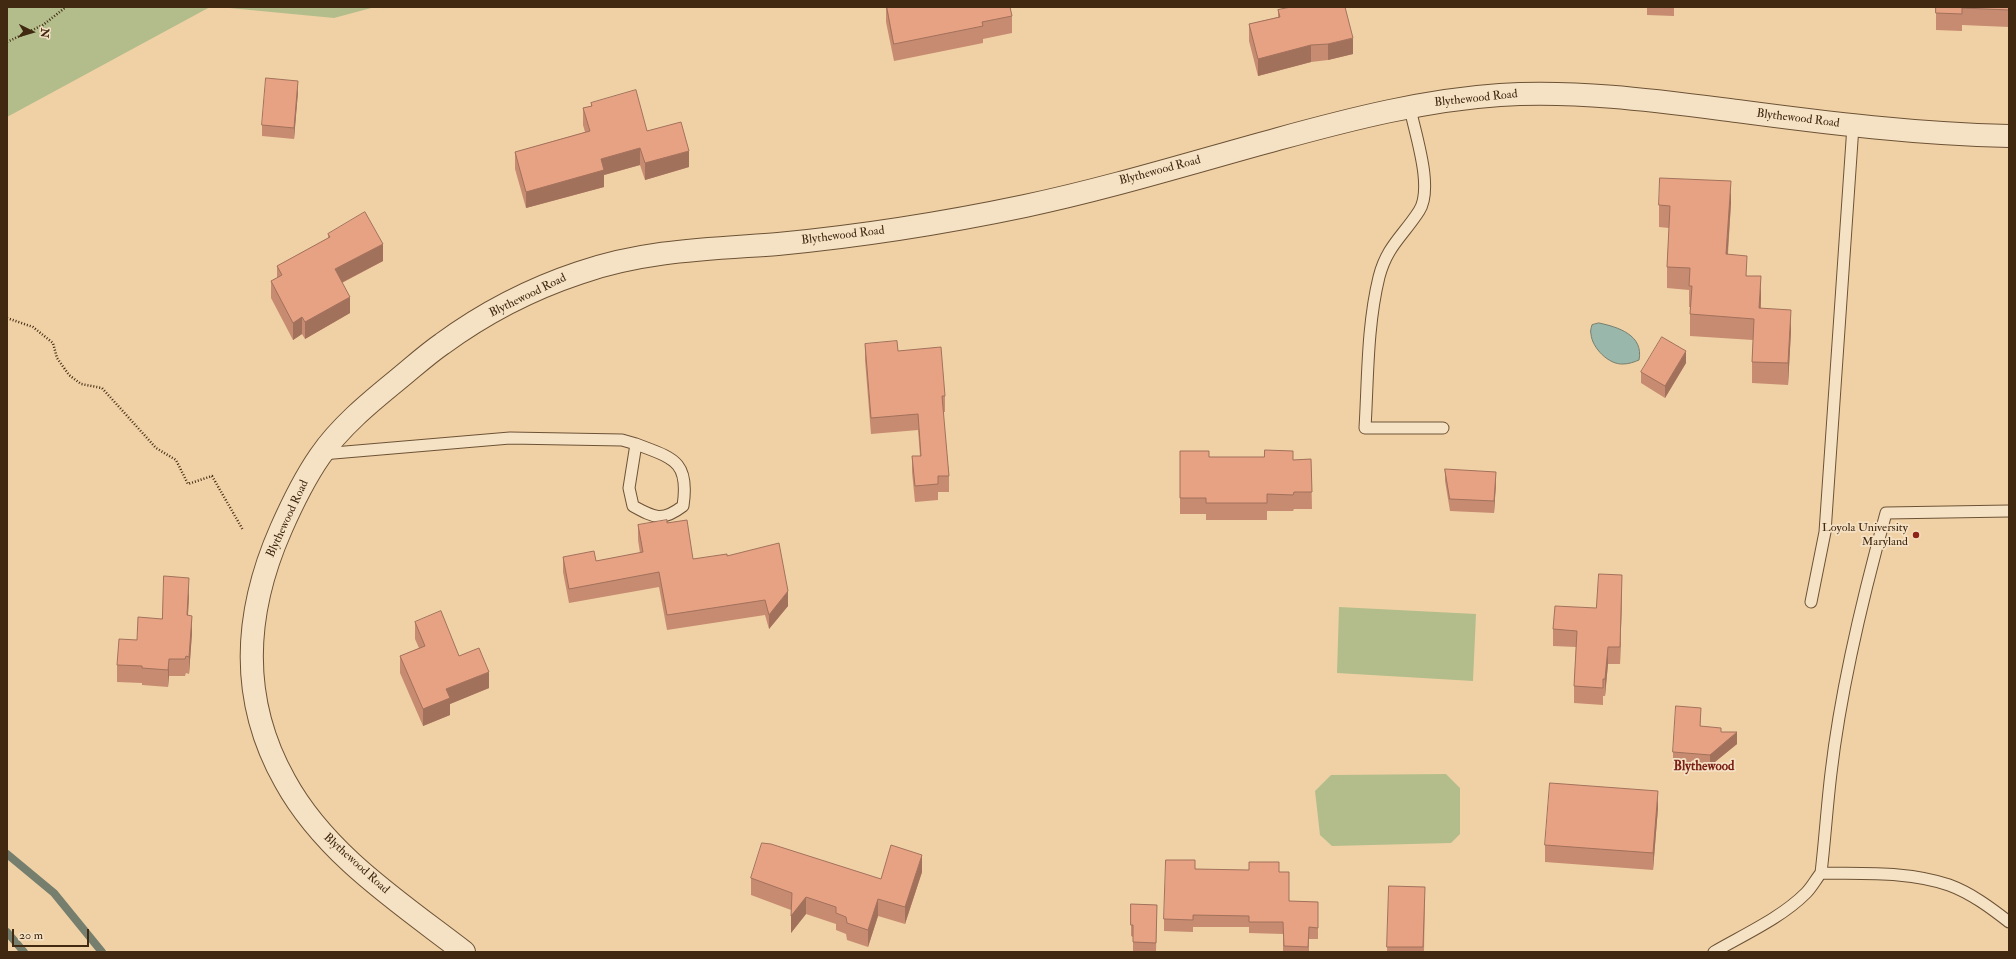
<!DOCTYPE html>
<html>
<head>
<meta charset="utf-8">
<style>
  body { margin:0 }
  #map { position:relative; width:2016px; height:959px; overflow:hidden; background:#f0d1a5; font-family:"IM FELL Double Pica",serif }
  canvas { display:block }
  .frame { position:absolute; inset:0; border:8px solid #412911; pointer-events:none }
  .north { position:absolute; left:12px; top:12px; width:40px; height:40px; -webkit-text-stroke:3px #f5e1c4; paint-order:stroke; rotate:95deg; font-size:11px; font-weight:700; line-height:16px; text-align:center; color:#412911 }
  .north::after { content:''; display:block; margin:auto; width:14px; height:18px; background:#412911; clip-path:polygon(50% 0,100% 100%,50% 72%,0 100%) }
  .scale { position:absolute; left:12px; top:929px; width:77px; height:18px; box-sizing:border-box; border:2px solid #412911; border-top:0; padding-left:5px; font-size:12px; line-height:14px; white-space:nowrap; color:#412911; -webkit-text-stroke:3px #f5e1c4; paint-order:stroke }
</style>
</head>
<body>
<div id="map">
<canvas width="2016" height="959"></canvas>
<div class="frame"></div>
<div class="north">N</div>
<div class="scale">20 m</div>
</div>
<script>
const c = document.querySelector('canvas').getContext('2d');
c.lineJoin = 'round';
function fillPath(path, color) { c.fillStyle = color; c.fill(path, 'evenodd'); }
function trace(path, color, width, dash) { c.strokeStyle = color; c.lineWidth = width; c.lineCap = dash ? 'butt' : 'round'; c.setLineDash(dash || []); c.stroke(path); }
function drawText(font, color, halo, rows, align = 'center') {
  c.font = font + ' "IM FELL Double Pica",serif'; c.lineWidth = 3.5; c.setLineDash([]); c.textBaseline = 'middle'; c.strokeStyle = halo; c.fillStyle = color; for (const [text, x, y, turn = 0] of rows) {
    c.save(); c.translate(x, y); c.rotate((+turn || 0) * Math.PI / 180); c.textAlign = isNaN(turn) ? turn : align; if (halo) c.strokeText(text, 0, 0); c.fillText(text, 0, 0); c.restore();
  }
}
fillPath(new Path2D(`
  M 7,7 L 210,7 L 7,117 Z
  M 219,7 L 375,7 L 334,18 Z
  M 1339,607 L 1476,614 L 1473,681 L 1337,673 Z
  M 1446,774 L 1460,788 L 1460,834 L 1451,843 L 1332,846 L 1320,835 L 1315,791 L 1331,775 Z`), '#b3bd8b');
const water = new Path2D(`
  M 1599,323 C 1618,327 1644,335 1639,360 C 1634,362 1629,364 1623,364 C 1609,365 1592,348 1591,334 C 1590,332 1591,328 1592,325 Z`);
fillPath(water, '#9ab7ab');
trace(water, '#767e6d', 1);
trace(new Path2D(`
  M 7,854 L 54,893 L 102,952
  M 7,932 L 24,952`), '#767e6d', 8);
const service = new Path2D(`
  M 1410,108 C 1415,134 1434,188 1419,211 C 1403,236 1387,246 1379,277 C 1367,326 1368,378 1365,428 L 1443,428
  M 636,444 C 672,458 690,460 683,506 C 662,522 655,518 633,506 L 629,488 Z
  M 322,454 L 510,438 L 622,440 L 636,444
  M 1811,602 L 1825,532 L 1853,126
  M 1821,873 C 1825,839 1827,806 1831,773 C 1841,687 1863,596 1886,513 L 2009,511
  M 1714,952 C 1745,934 1781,918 1806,893 C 1812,887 1816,879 1821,873 C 1864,874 1908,871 1949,885 C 1971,893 1991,908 2009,922`);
const minor = new Path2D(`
  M 464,952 C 399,902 325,854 285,781 C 239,699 244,613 281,529 C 292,504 304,479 320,456 C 340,427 369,403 396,381 C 411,369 426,355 442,344 C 483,314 531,289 579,273 C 644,250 711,249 778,244 C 862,236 944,223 1025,206 C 1110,188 1194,162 1278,139 C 1351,119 1425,100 1500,95 C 1579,90 1658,101 1737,111 C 1827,123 1918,134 2009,136`);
trace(service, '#6d5336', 13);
trace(minor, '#6d5336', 24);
trace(new Path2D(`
  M 7,42 L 43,25 L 66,7
  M 7,318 L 33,327 L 53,343 L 57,358 L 69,375 L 81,384 L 102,388 L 156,448 L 176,460 L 188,484 L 212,476 L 243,530`), '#412911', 2.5, [1, 2]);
trace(service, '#f5e1c4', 11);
trace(minor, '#f5e1c4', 22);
fillPath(new Path2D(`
  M 886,7 L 1010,7 L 1012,16 L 1012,33 L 983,39 L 983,43 L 894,61 L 886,22 Z
  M 1647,7 L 1674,7 L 1674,16 L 1647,15 Z
  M 1936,7 L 2009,7 L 2009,27 L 1962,25 L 1962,31 L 1936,30 Z
  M 1278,10 L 1353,54 L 1328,60 L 1311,62 L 1258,76 L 1249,41 L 1249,24 L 1278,17 Z
  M 298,92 L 294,139 L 262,136 L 262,125 Z
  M 591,103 L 647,131 L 689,167 L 645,180 L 640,165 L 604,175 L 604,187 L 526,208 L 515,169 L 515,152 L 585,132 L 583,125 L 583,108 L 591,106 Z
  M 1731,203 L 1728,254 L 1747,276 L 1761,298 L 1761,308 L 1791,331 L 1788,385 L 1752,383 L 1752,362 L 1753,340 L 1690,336 L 1690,307 L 1689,307 L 1689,290 L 1667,288 L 1667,267 L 1669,228 L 1659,227 L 1659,205 Z
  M 328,234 L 383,261 L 342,283 L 350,313 L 305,339 L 302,334 L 293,340 L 271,298 L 271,281 L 277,278 L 277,266 L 328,238 Z
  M 865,344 L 898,351 L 945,396 L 945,412 L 943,412 L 949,476 L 949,492 L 938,492 L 938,500 L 915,502 L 912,472 L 912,456 L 920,456 L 918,430 L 871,434 L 865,360 Z
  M 1686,363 L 1665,398 L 1641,383 L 1641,372 Z
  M 1180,451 L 1209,457 L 1293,460 L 1311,459 L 1312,509 L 1294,509 L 1293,511 L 1267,511 L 1267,520 L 1206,520 L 1206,514 L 1180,514 Z
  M 1445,469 L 1496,483 L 1494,513 L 1450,511 L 1445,481 Z
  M 667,523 L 693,559 L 727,556 L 788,606 L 769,629 L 765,615 L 667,630 L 659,587 L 569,603 L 563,572 L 563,557 L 596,561 L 640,553 L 638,540 L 638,525 Z
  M 1622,592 L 1620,664 L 1608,664 L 1605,696 L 1603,696 L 1603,705 L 1574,703 L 1574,686 L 1576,647 L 1553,646 L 1553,629 L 1596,608 Z
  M 189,595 L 188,616 L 192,633 L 189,674 L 186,673 L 185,676 L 169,676 L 168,687 L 142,685 L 142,683 L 117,682 L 117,665 L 137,640 Z
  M 415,622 L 459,656 L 489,688 L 450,704 L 450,715 L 423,726 L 400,673 L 400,656 L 419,648 L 415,639 Z
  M 1701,720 L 1700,726 L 1721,732 L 1737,744 L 1710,766 L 1673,764 L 1673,752 Z
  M 1658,808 L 1653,870 L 1545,862 L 1545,845 Z
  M 1195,869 L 1279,872 L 1289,901 L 1318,902 L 1318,939 L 1309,939 L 1309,952 L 1283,952 L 1283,934 L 1249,933 L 1249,927 L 1193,927 L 1193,932 L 1164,931 L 1164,919 Z
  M 922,872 L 905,924 L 878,916 L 868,947 L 847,940 L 846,934 L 836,930 L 836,924 L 806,914 L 791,933 L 791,910 L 751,895 L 751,878 L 881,879 Z
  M 1389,886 L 1425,898 L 1424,952 L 1387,952 Z
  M 1131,904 L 1157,905 L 1156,952 L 1133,952 L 1133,937 L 1131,936 Z`), '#c78b71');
fillPath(new Path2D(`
  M 1353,38 L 1353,54 L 1328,60 L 1328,44 Z
  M 1311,45 L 1311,62 L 1258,76 L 1258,59 Z
  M 298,81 L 298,92 L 294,139 L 294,128 Z
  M 640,148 L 640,165 L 604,175 L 604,187 L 526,208 L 526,192 L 601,159 Z
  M 689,151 L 689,167 L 645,180 L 645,163 Z
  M 1731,181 L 1731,203 L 1726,276 L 1726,254 Z
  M 383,244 L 383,261 L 335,286 L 335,269 Z
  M 1761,276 L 1761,298 L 1759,330 L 1759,308 Z
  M 350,297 L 350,313 L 305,339 L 305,322 Z
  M 1791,310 L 1791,331 L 1788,385 L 1788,363 Z
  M 302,317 L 302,334 L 293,340 L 293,323 Z
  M 1686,351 L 1686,363 L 1665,398 L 1665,386 Z
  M 1496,472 L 1496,483 L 1494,513 L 1494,501 Z
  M 1622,575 L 1622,592 L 1620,664 L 1620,647 Z
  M 189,578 L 189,595 L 187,632 L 187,615 Z
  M 788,591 L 788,606 L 769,629 L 769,615 Z
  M 192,616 L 192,633 L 189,674 L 189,657 Z
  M 1608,647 L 1608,664 L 1605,696 L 1605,679 Z
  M 169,659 L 169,676 L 168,687 L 168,670 Z
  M 489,672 L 489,688 L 450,704 L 450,715 L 423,726 L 423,709 L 446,689 Z
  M 1737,732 L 1737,744 L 1710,766 L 1710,755 Z
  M 1658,791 L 1658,808 L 1653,870 L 1653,853 Z
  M 922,855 L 922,872 L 905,924 L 905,907 Z
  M 806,897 L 806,914 L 791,933 L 791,916 Z
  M 878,899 L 878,916 L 868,947 L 868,930 Z`), '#a2715c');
const building = new Path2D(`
  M 887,7 L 1010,7 L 1012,16 L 982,22 L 983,26 L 894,44 Z
  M 1291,7 L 1345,7 L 1353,38 L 1328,44 L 1311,45 L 1258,59 L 1249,24 L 1280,17 L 1278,10 Z
  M 1936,7 L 2009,7 L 2009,10 L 1962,8 L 1962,14 L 1936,13 Z
  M 266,78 L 298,81 L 294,128 L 262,125 Z
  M 636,90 L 647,131 L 681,122 L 689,151 L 645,163 L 640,148 L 601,159 L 604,170 L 526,192 L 515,152 L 590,131 L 583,108 L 592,106 L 591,103 Z
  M 1660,178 L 1731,181 L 1726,254 L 1747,256 L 1746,276 L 1761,276 L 1759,308 L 1791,310 L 1788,363 L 1752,362 L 1754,319 L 1690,314 L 1692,286 L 1689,286 L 1690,268 L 1667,267 L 1670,206 L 1659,205 Z
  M 365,212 L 383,244 L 335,269 L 350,297 L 305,322 L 302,317 L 293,323 L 271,281 L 282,275 L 277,266 L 330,237 L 328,234 Z
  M 1662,337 L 1686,351 L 1665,386 L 1641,372 Z
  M 897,341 L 898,351 L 941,347 L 945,396 L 942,396 L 949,476 L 938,476 L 938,484 L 915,486 L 912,456 L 921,456 L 918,414 L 871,418 L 865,344 Z
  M 1265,450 L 1293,451 L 1293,460 L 1311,459 L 1312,492 L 1294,492 L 1293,495 L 1267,494 L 1267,503 L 1206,503 L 1206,498 L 1180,498 L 1180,451 L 1209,451 L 1209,457 L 1264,457 Z
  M 1445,469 L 1496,472 L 1494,501 L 1450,499 Z
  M 667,520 L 667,523 L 687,520 L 693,559 L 727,554 L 727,556 L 779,543 L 788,591 L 769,615 L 765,600 L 667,615 L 659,572 L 569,589 L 563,557 L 594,551 L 596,561 L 643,552 L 638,525 Z
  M 1599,574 L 1622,575 L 1620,647 L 1608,647 L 1605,679 L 1603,679 L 1603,688 L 1574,686 L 1577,631 L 1553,629 L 1555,606 L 1596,608 Z
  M 164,576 L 189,578 L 187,615 L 192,616 L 189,657 L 186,656 L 185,659 L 169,659 L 168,670 L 142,668 L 142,666 L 117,665 L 119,639 L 137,640 L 138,617 L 162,619 Z
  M 441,611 L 459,656 L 479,648 L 489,672 L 446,689 L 450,698 L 423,709 L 400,656 L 425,646 L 415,622 Z
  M 1676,706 L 1701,708 L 1700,726 L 1721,728 L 1721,732 L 1737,732 L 1710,755 L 1673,752 Z
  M 1550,783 L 1658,791 L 1653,853 L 1545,845 Z
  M 762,843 L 771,844 L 881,879 L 891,845 L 922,855 L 905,907 L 878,899 L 868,930 L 847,923 L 846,917 L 836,913 L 836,907 L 806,897 L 791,916 L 792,893 L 751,878 Z
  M 1166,860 L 1195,860 L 1195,869 L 1249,870 L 1249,862 L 1279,862 L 1279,872 L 1289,872 L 1289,901 L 1318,902 L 1318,928 L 1309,927 L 1308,947 L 1284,946 L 1283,922 L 1249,922 L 1249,916 L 1193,915 L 1193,920 L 1164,919 Z
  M 1389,886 L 1425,887 L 1423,947 L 1387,947 Z
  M 1131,904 L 1157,905 L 1156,943 L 1133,942 L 1133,925 L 1131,925 Z`);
fillPath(building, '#e7a283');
trace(building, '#a2715c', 1);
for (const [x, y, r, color] of [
  [1916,535,4,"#8f2418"]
]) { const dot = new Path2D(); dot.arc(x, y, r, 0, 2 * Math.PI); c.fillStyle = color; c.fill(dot); trace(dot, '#f5e1c4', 1.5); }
drawText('12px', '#412911', '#f5e1c4', [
  ["Blythewood Road",1476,99,-6],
  ["Blythewood Road",1798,119,7],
  ["Blythewood Road",1160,171,-15],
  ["Blythewood Road",843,236,-7],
  ["Blythewood Road",528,296,-26],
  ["Blythewood Road",288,519,-65],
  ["Blythewood Road",356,864,42]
]);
drawText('12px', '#412911', '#f5e1c4', [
  ["Loyola University",1908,528],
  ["Maryland",1908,542]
], 'right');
drawText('bold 13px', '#7a1f14', '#f5e1c4', [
  ["Blythewood",1704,767]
]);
</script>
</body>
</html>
